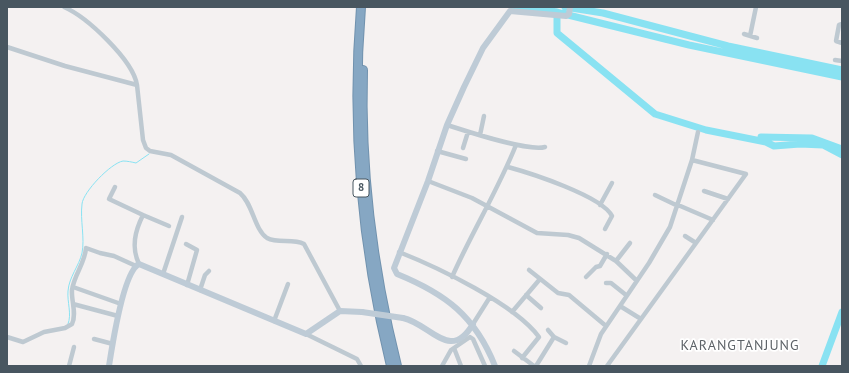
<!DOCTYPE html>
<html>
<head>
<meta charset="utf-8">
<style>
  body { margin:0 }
  #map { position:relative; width:849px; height:373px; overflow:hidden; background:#f4f1f1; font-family:"PT Sans",sans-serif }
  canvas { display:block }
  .frame { position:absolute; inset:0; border:8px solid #485660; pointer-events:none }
</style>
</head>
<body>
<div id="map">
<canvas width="849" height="373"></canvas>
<div class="frame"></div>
</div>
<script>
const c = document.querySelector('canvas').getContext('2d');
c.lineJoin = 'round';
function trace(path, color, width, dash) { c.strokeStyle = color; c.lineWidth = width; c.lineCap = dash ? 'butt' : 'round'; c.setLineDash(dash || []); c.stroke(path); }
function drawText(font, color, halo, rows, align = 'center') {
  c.font = font + ' "PT Sans",sans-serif'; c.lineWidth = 3.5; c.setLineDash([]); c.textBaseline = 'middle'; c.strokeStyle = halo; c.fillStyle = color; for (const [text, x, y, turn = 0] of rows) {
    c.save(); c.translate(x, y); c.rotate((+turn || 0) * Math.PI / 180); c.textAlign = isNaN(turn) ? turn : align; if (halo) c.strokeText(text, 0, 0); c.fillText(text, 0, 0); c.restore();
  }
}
trace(new Path2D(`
  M 68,324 C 72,314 67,302 68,291 C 69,277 79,266 82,253 C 85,238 80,220 82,204 C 83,192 111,163 123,161 C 127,161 132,162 136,163 L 149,154`), '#89e2f2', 1);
trace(new Path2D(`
  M 514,7 L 548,10 L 689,45 L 842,77
  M 565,7 L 603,13 L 728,46 L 842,70
  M 557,12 L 557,33 L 655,114 L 706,130 L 766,142 L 774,146 L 800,144 L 823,145 L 842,155
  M 761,137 L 812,138 L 842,149
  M 822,366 L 842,312`), '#89e2f2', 7);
const highway = new Path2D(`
  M 361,7 C 351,128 362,248 391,366
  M 363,70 C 360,169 373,270 397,366`);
trace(highway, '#7192ae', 10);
trace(new Path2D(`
  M 64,7 C 87,17 133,60 137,85
  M 842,24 L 839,25 L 836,41 L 842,43
  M 744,34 L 757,38
  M 750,36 L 756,7
  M 7,47 L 65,66 L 137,85 L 143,140 L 146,148 L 150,151 L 171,155 L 240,193 C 253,204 254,229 267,238 C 278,244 293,238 304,244 L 340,311
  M 835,60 L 842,61
  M 447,125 C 466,131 528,152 545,147
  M 480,135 L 484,116
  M 463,148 L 468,132
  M 437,151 L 466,159
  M 692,160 L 698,132
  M 508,167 C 530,173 602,196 612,216 L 605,229
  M 428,181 L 472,198 L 537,233 L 568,235 L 579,238 L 616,261 L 637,281
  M 115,187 L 109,199 L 143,215 C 135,231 131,247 139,264
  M 704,191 L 728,199
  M 655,195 L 678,206
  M 600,205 L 612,183
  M 678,205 L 713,220
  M 143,215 L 169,226
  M 685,236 L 696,243
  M 186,244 L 197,250 L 187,285
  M 399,252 C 437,267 515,304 539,337 L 522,358
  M 616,261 L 630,243
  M 529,270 L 558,293 L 569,295 L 606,326
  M 163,274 L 182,217
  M 452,277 C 472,232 498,190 516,145
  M 586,277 L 596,267 L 600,266 L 607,254
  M 606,283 L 611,283 L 626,295
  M 73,287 L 121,304
  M 200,290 L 205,275 L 209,271
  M 526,295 L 541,308
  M 73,304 L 118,316
  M 620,306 L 641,319
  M 512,312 L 540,279
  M 274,321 L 288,284
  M 473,324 L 490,297
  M 548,330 L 554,337 L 566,343
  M 306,334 L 357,359 L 361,366
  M 7,337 L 23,342 L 44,332 L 65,328 L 72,324 C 77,314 71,300 72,290 C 74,275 85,263 86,248 L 100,253 L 114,256 L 136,266
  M 94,339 L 113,344
  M 454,348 L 461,366
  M 514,351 L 534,366
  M 69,366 L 74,347
  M 442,366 L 451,350 L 470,337 L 473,339 L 485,366
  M 536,366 L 554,337
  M 589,366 L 601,334 L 649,263 L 670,227 L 692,160 L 746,174 L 607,366`), '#bec9d1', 4.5);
trace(new Path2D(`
  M 403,318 C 431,324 450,363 473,324
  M 109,366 C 112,347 123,272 139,264 L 306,334 L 340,311 L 362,312
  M 495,366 C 475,316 446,294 397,274 L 394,268 L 428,181 L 447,125 L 464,87 L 483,48 L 510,11 L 566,16 L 569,14 L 570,7`), '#becbd6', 6);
trace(highway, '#86a7c3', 8);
trace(new Path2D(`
  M 362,312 L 403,318`), '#becbd6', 6);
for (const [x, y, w] of [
  [361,188,16]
]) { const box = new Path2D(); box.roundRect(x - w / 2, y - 9, w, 18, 3); c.fillStyle = '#fff'; c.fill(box); trace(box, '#485660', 1); }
drawText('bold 11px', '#485660', null, [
  ["8",361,188]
]);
c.letterSpacing = '1px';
drawText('14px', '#5d6267', '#fff', [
  ["KARANGTANJUNG",740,346]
]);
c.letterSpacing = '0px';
</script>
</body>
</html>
